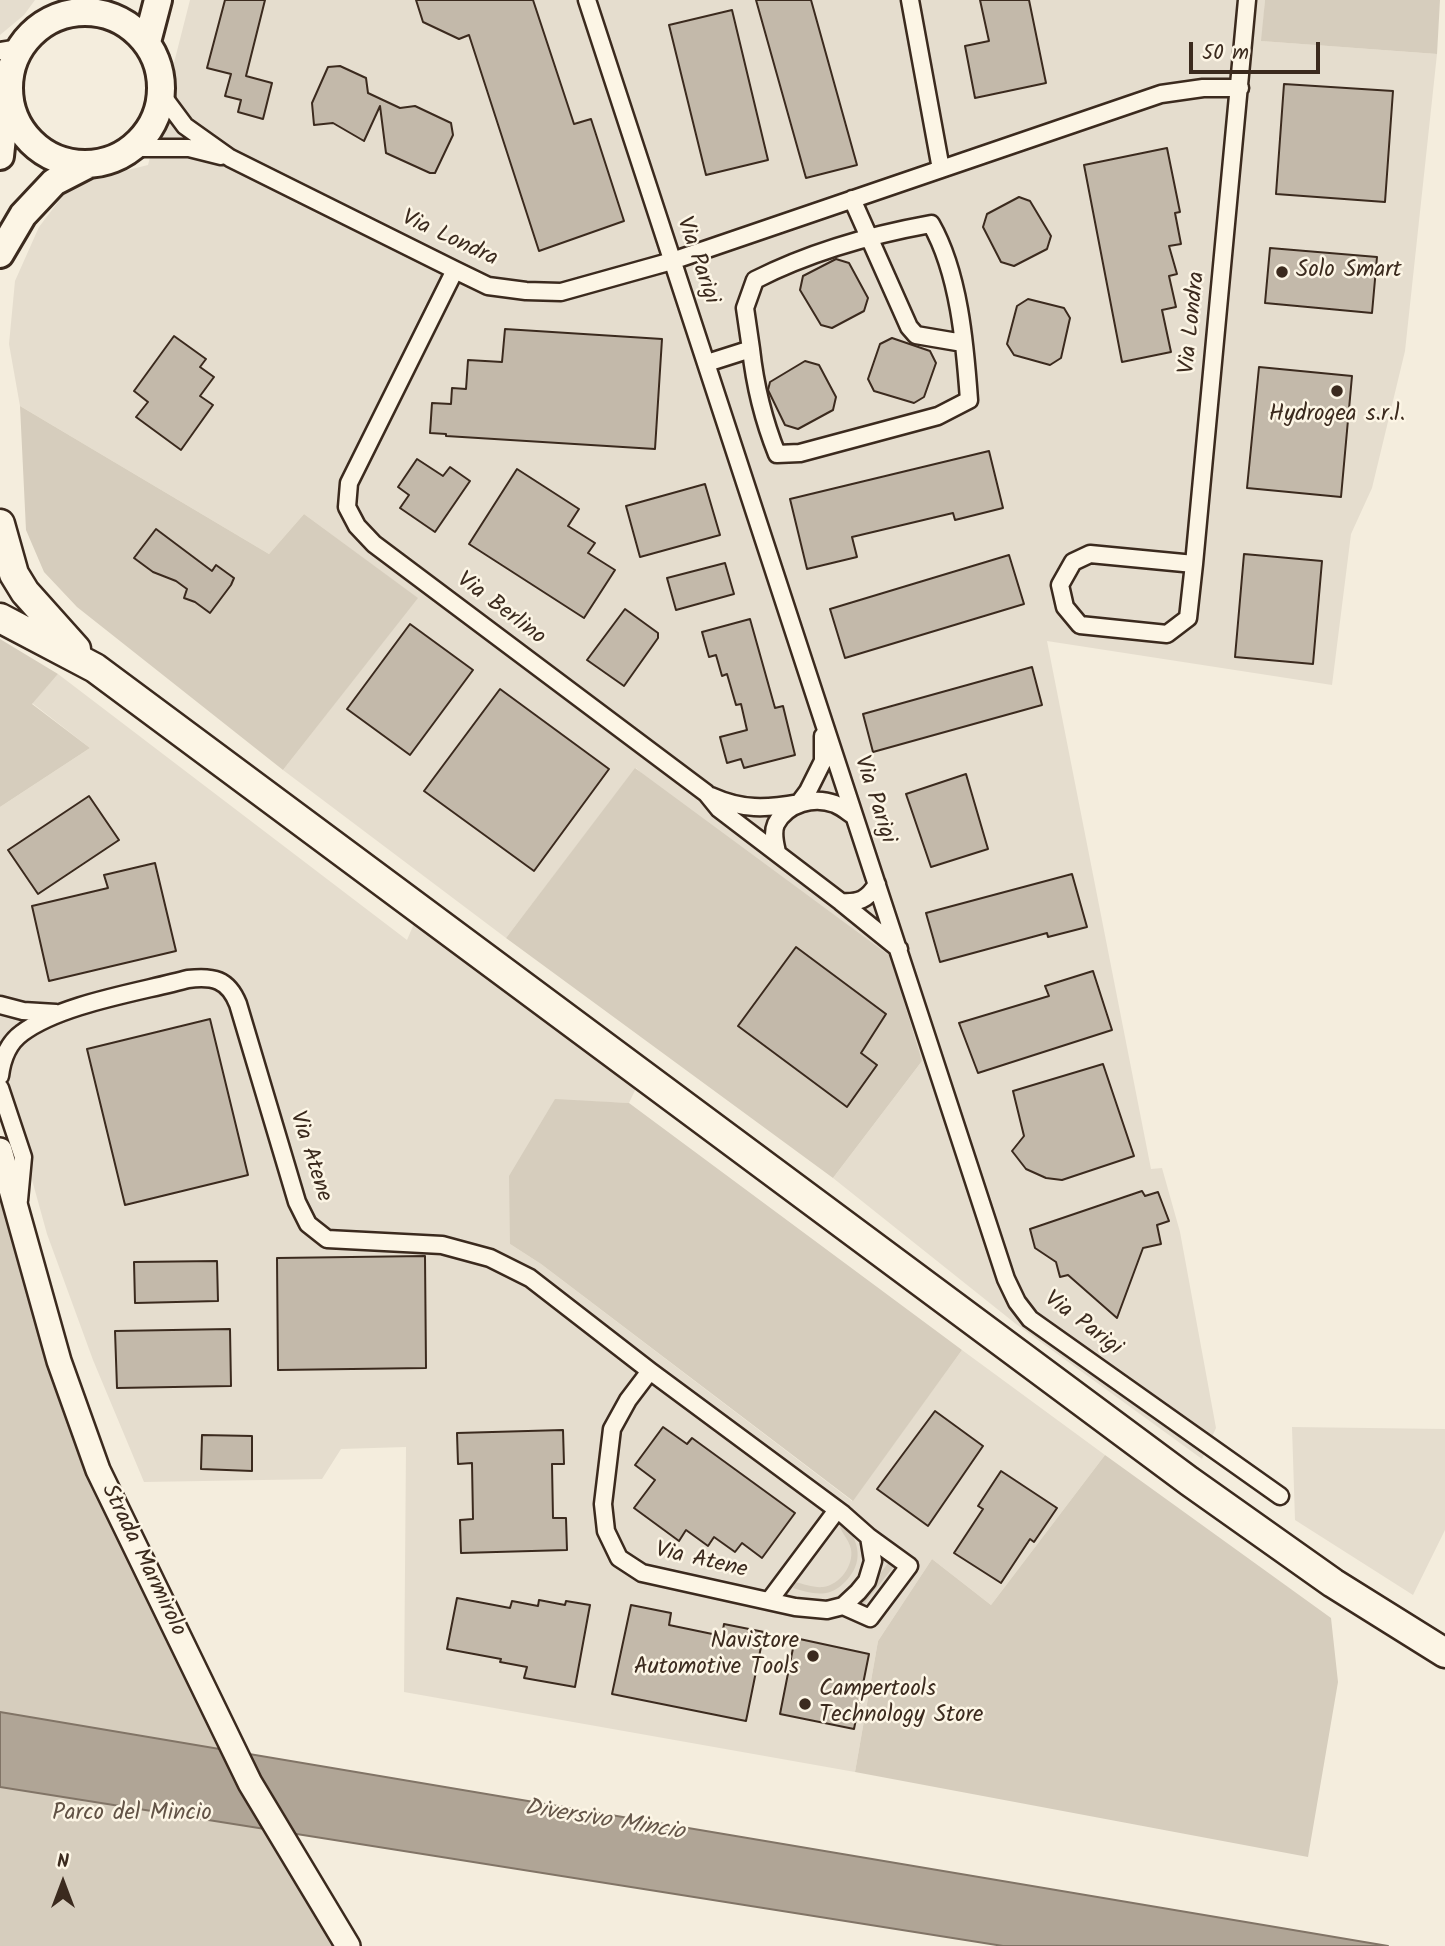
<!DOCTYPE html>
<html>
<head>
<meta charset="utf-8">
<style>
  body { margin:0 }
  #map { position:relative; width:1445px; height:1946px; overflow:hidden; background:#f4eddd; font-family:Kalam,sans-serif }
  canvas { display:block }
  .north { position:absolute; left:28px; top:1848px; width:70px; height:70px; -webkit-text-stroke:5px #fcf5e5; paint-order:stroke; rotate:0deg; font-size:19px; font-weight:700; line-height:28px; text-align:center; color:#3b2a1e }
  .north::after { content:''; display:block; margin:auto; width:24px; height:32px; background:#3b2a1e; clip-path:polygon(50% 0,100% 100%,50% 72%,0 100%) }
  .scale { position:absolute; left:1189px; top:42px; width:131px; height:32px; box-sizing:border-box; border:4px solid #3b2a1e; border-top:0; padding-left:9px; font-size:21px; line-height:24px; white-space:nowrap; color:#3b2a1e; -webkit-text-stroke:5px #fcf5e5; paint-order:stroke }
</style>
</head>
<body>
<div id="map">
<canvas width="1445" height="1946"></canvas>
<div class="north">N</div>
<div class="scale">50 m</div>
</div>
<script>
const c = document.querySelector('canvas').getContext('2d');
c.lineJoin = 'round';
function fillPath(path, color) { c.fillStyle = color; c.fill(path, 'evenodd'); }
function trace(path, color, width, dash) { c.strokeStyle = color; c.lineWidth = width; c.lineCap = dash ? 'butt' : 'round'; c.setLineDash(dash || []); c.stroke(path); }
function drawText(font, color, halo, rows, align = 'center') {
  c.font = font + ' Kalam,sans-serif'; c.lineWidth = 5; c.setLineDash([]); c.textBaseline = 'middle'; c.strokeStyle = halo; c.fillStyle = color; for (const [text, x, y, turn = 0] of rows) {
    c.save(); c.translate(x, y); c.rotate((+turn || 0) * Math.PI / 180); c.textAlign = isNaN(turn) ? turn : align; if (halo) c.strokeText(text, 0, 0); c.fillText(text, 0, 0); c.restore();
  }
}
fillPath(new Path2D(`
  M 0,0 L 35,0 L 24,15 L 0,35 Z
  M 190,0 L 1265,0 L 1262,41 L 1437,54 L 1405,351 L 1372,488 L 1351,534 L 1332,685 L 1047,641 L 1151,1169 L 1162,1168 L 1180,1232 L 1216,1428 L 1202,1459 L 1016,1324 L 833,1178 L 922,1061 L 636,768 L 506,938 L 283,770 L 417,598 L 304,514 L 269,554 L 20,406 L 9,344 L 15,281 L 39,227 L 64,194 L 95,178 L 148,165 Z
  M 58,674 L 407,940 L 416,919 L 638,1084 L 629,1103 L 555,1100 L 510,1244 L 541,1264 L 852,1501 L 962,1350 L 1105,1455 L 991,1605 L 932,1559 L 878,1641 L 855,1772 L 404,1692 L 406,1447 L 341,1449 L 322,1479 L 144,1482 L 93,1360 L 47,1234 L 0,1064 L 0,807 L 90,748 L 32,703 Z
  M 1292,1427 L 1445,1429 L 1445,1530 L 1413,1595 L 1295,1520 Z`), '#e5ddce');
fillPath(new Path2D(`
  M 1265,0 L 1440,0 L 1437,54 L 1261,41 Z
  M 20,406 L 269,554 L 304,514 L 418,598 L 283,770 L 77,607 L 44,572 L 26,530 Z
  M 0,639 L 58,674 L 32,704 L 90,748 L 0,807 Z
  M 635,768 L 890,956 L 922,1061 L 833,1178 L 506,938 Z
  M 555,1099 L 629,1103 L 962,1350 L 853,1501 L 541,1264 L 510,1244 L 509,1176 Z
  M 0,1159 L 27,1252 L 157,1592 L 358,1946 L 0,1946 Z
  M 1105,1455 L 1331,1618 L 1338,1682 L 1308,1857 L 855,1772 L 878,1641 L 932,1559 L 991,1605 Z
  M 839,1523 L 844,1523 C 860,1542 864,1563 845,1582 C 840,1587 833,1592 826,1593 C 815,1595 804,1591 793,1588 L 795,1582 C 804,1584 814,1588 823,1587 C 840,1585 854,1565 851,1549 C 849,1539 840,1532 839,1523 Z
  M 889,1562 L 893,1562 L 894,1566 L 864,1604 L 859,1601 Z`), '#d6cdbd');
const water = new Path2D(`
  M 0,1712 L 1388,1946 L 1003,1946 L 0,1787 Z`);
fillPath(water, '#b0a596');
trace(water, '#817466', 2);
const building = new Path2D(`
  M 225,0 L 265,0 L 246,76 L 272,83 L 263,119 L 238,112 L 241,100 L 225,96 L 231,74 L 207,68 Z
  M 416,0 L 533,0 L 574,124 L 591,119 L 624,221 L 539,251 L 469,35 L 459,39 L 423,22 Z
  M 756,0 L 811,0 L 857,165 L 806,178 Z
  M 980,0 L 1029,0 L 1046,83 L 975,98 L 965,46 L 989,41 Z
  M 732,10 L 768,160 L 706,175 L 669,25 Z
  M 340,66 L 366,78 L 368,93 L 400,108 L 415,106 L 451,123 L 453,135 L 435,173 L 430,173 L 386,153 L 380,106 L 364,141 L 333,123 L 314,125 L 312,103 L 328,67 Z
  M 1284,84 L 1393,91 L 1385,202 L 1276,194 Z
  M 1167,148 L 1180,212 L 1175,213 L 1181,244 L 1169,246 L 1177,274 L 1169,276 L 1176,307 L 1162,310 L 1171,352 L 1122,362 L 1084,165 Z
  M 1019,197 L 1030,201 L 1051,236 L 1047,249 L 1014,266 L 1001,262 L 983,227 L 987,214 Z
  M 1270,248 L 1377,257 L 1372,313 L 1265,303 Z
  M 836,259 L 849,263 L 868,298 L 864,311 L 832,328 L 821,325 L 800,290 L 803,276 Z
  M 1028,299 L 1064,308 L 1070,318 L 1061,358 L 1050,365 L 1014,355 L 1007,344 L 1017,306 Z
  M 505,329 L 662,339 L 655,449 L 446,436 L 446,434 L 430,433 L 432,403 L 451,404 L 452,388 L 466,389 L 468,360 L 502,362 Z
  M 174,336 L 206,359 L 200,367 L 214,377 L 200,396 L 213,405 L 181,450 L 136,417 L 148,402 L 134,391 Z
  M 892,338 L 930,351 L 936,363 L 924,397 L 914,403 L 874,391 L 868,379 L 880,344 Z
  M 805,361 L 819,365 L 836,397 L 833,410 L 798,429 L 785,425 L 768,390 L 770,382 Z
  M 1259,367 L 1352,376 L 1341,497 L 1247,488 Z
  M 989,451 L 1003,508 L 955,520 L 953,513 L 852,537 L 857,557 L 807,569 L 790,499 Z
  M 417,459 L 443,476 L 450,467 L 470,481 L 435,532 L 400,508 L 409,495 L 398,487 Z
  M 517,469 L 579,509 L 568,526 L 595,543 L 588,553 L 615,570 L 584,618 L 469,544 Z
  M 705,484 L 720,535 L 640,557 L 626,506 Z
  M 156,529 L 212,571 L 216,565 L 234,578 L 231,585 L 210,613 L 195,602 L 184,598 L 187,589 L 176,581 L 153,572 L 134,558 Z
  M 1244,554 L 1322,561 L 1313,664 L 1235,657 Z
  M 1009,555 L 1024,604 L 845,658 L 830,609 Z
  M 725,563 L 734,594 L 676,610 L 667,578 Z
  M 625,609 L 658,633 L 658,638 L 624,686 L 587,660 Z
  M 750,619 L 775,708 L 783,706 L 795,755 L 744,768 L 741,759 L 727,763 L 720,737 L 747,730 L 741,704 L 736,705 L 727,674 L 722,676 L 716,655 L 709,657 L 702,632 Z
  M 410,624 L 473,670 L 410,755 L 347,709 Z
  M 1032,667 L 1042,705 L 873,752 L 863,714 Z
  M 500,689 L 609,769 L 534,871 L 424,791 Z
  M 966,774 L 988,849 L 931,867 L 906,794 Z
  M 89,796 L 119,840 L 38,894 L 8,850 Z
  M 155,863 L 176,951 L 49,981 L 32,906 L 108,888 L 104,875 Z
  M 1072,874 L 1087,927 L 1048,937 L 1047,933 L 940,962 L 926,913 Z
  M 796,947 L 886,1014 L 861,1053 L 877,1065 L 847,1107 L 738,1026 Z
  M 1093,971 L 1112,1030 L 978,1073 L 959,1023 L 1049,996 L 1045,986 Z
  M 210,1019 L 248,1175 L 125,1205 L 87,1049 Z
  M 1103,1064 L 1134,1156 L 1062,1180 L 1046,1178 L 1026,1169 L 1012,1151 L 1024,1136 L 1013,1091 Z
  M 1142,1191 L 1145,1196 L 1158,1192 L 1169,1221 L 1157,1225 L 1161,1244 L 1143,1248 L 1117,1318 L 1068,1275 L 1060,1277 L 1056,1262 L 1035,1248 L 1030,1229 Z
  M 425,1256 L 426,1368 L 278,1370 L 277,1258 Z
  M 217,1261 L 218,1301 L 135,1303 L 134,1262 Z
  M 230,1329 L 231,1386 L 117,1388 L 115,1331 Z
  M 935,1411 L 983,1446 L 928,1526 L 877,1489 Z
  M 663,1427 L 687,1444 L 692,1438 L 795,1513 L 762,1558 L 742,1543 L 735,1552 L 714,1537 L 708,1546 L 686,1530 L 679,1541 L 634,1508 L 655,1480 L 635,1465 Z
  M 563,1430 L 564,1464 L 552,1464 L 553,1518 L 566,1518 L 567,1550 L 461,1553 L 460,1520 L 473,1519 L 472,1463 L 458,1464 L 457,1433 Z
  M 202,1435 L 252,1436 L 252,1471 L 201,1469 Z
  M 1001,1471 L 1057,1508 L 1034,1542 L 1030,1539 L 1001,1583 L 954,1553 L 983,1509 L 978,1506 Z
  M 457,1598 L 510,1608 L 512,1601 L 538,1606 L 539,1600 L 565,1605 L 566,1601 L 590,1605 L 575,1687 L 524,1678 L 527,1667 L 500,1662 L 501,1659 L 447,1649 Z
  M 631,1605 L 671,1613 L 669,1625 L 722,1636 L 724,1624 L 764,1632 L 746,1721 L 612,1694 Z
  M 795,1638 L 869,1654 L 854,1729 L 780,1714 Z`);
fillPath(building, '#c3b9aa');
trace(building, '#3b2a1e', 2);
const minor = new Path2D(`
  M 587,0 L 1006,1279 L 1017,1302 L 1030,1319 L 1280,1496
  M 910,0 L 941,169
  M 0,51 L 19,48
  M 162,95 L 185,126 L 230,158 L 455,270 L 488,286 L 526,291 L 561,292 L 672,261 L 1161,94 L 1203,88 L 1240,88
  M 133,148 L 189,148 L 221,156
  M 852,199 L 909,327 L 916,335 L 963,343
  M 455,270 L 349,483 L 347,507 L 357,526 L 374,544 L 706,793 L 719,809 L 841,902 C 859,903 867,900 877,884
  M 707,363 L 751,349 L 745,308 L 755,280 C 810,252 870,235 931,224 C 959,273 965,344 969,400 L 938,416 L 800,453 L 777,454 C 763,419 755,386 751,349
  M 1194,564 L 1090,554 L 1073,562 L 1060,585 L 1065,607 L 1080,625 L 1167,634 L 1188,618 L 1194,564 L 1247,0
  M 711,796 C 742,810 766,809 799,803 L 808,791 L 823,761 L 823,736
  M 777,852 C 775,843 772,833 776,824 C 787,803 814,796 835,804 C 842,807 848,812 854,816
  M 841,902 L 899,949
  M 0,1005 L 23,1011 L 56,1013
  M 0,1076 C 2,1060 8,1043 22,1033 C 60,1004 140,992 188,979 C 213,976 228,979 238,1004 L 297,1202 L 308,1224 L 327,1239 L 442,1245 L 490,1258 L 530,1278 L 650,1371 L 843,1514 L 869,1537 L 873,1561 L 867,1581 L 858,1592 L 843,1606 L 827,1610 L 795,1607 L 642,1573 L 619,1558 L 606,1531 L 603,1504 L 612,1429 L 628,1400 L 650,1371
  M 0,1088 L 23,1157 L 19,1200
  M 769,1601 L 837,1510
  M 843,1606 L 870,1618 L 909,1566 L 869,1537`);
const secondary = new Path2D(`
  M 0,1150 L 59,1361 L 98,1470 L 250,1783 L 348,1946`);
const primary = new Path2D(`
  M9 88a76 76 0 1 1 152 0a76 76 0 1 1-152 0Z
  M 147,42 L 158,0
  M 0,156 L 6,100
  M 0,254 L 23,215 L 54,182 L 87,165`);
const trunk = new Path2D(`
  M 0,524 L 14,574 L 25,592 L 76,649
  M 0,618 L 95,668 L 1189,1481 L 1333,1583 L 1445,1653`);
trace(minor, '#3b2a1e', 21);
trace(secondary, '#3b2a1e', 28);
trace(primary, '#3b2a1e', 32);
trace(trunk, '#3b2a1e', 33);
trace(minor, '#fcf5e5', 16);
trace(secondary, '#fcf5e5', 23);
trace(primary, '#fcf5e5', 26);
trace(trunk, '#fcf5e5', 28);
for (const [x, y, r, color] of [
  [1282,272,7,"#3b2a1e"],
  [1337,391,7,"#3b2a1e"],
  [813,1656,7,"#3b2a1e"],
  [805,1704,7,"#3b2a1e"]
]) { const dot = new Path2D(); dot.arc(x, y, r, 0, 2 * Math.PI); c.fillStyle = color; c.fill(dot); trace(dot, '#fcf5e5', 2.5); }
drawText('23px', '#3b2a1e', '#fcf5e5', [
  ["Via Londra",449,240,25],
  ["Via Parigi",696,261,71],
  ["Via Londra",1194,323,-84],
  ["Via Berlino",500,610,37],
  ["Via Parigi",873,800,72],
  ["Via Atene",309,1157,72],
  ["Via Parigi",1082,1325,37],
  ["Strada Marmirolo",142,1561,64],
  ["Via Atene",701,1562,13]
]);
drawText('23px', '#3b2a1e', '#fcf5e5', [
  ["Solo Smart",1296,272],
  ["Hydrogea s.r.l.",1337,416,"center"],
  ["Navistore",799,1643,"right"],
  ["Automotive Tools",799,1669,"right"],
  ["Campertools",819,1691],
  ["Technology Store",819,1717]
], 'left');
drawText('23px', '#625346', '#fcf5e5', [
  ["Parco del Mincio",132,1815]
]);
drawText('italic 24px', '#645548', '#fcf5e5', [
  ["Diversivo Mincio",604,1822,9]
]);
</script>
</body>
</html>
